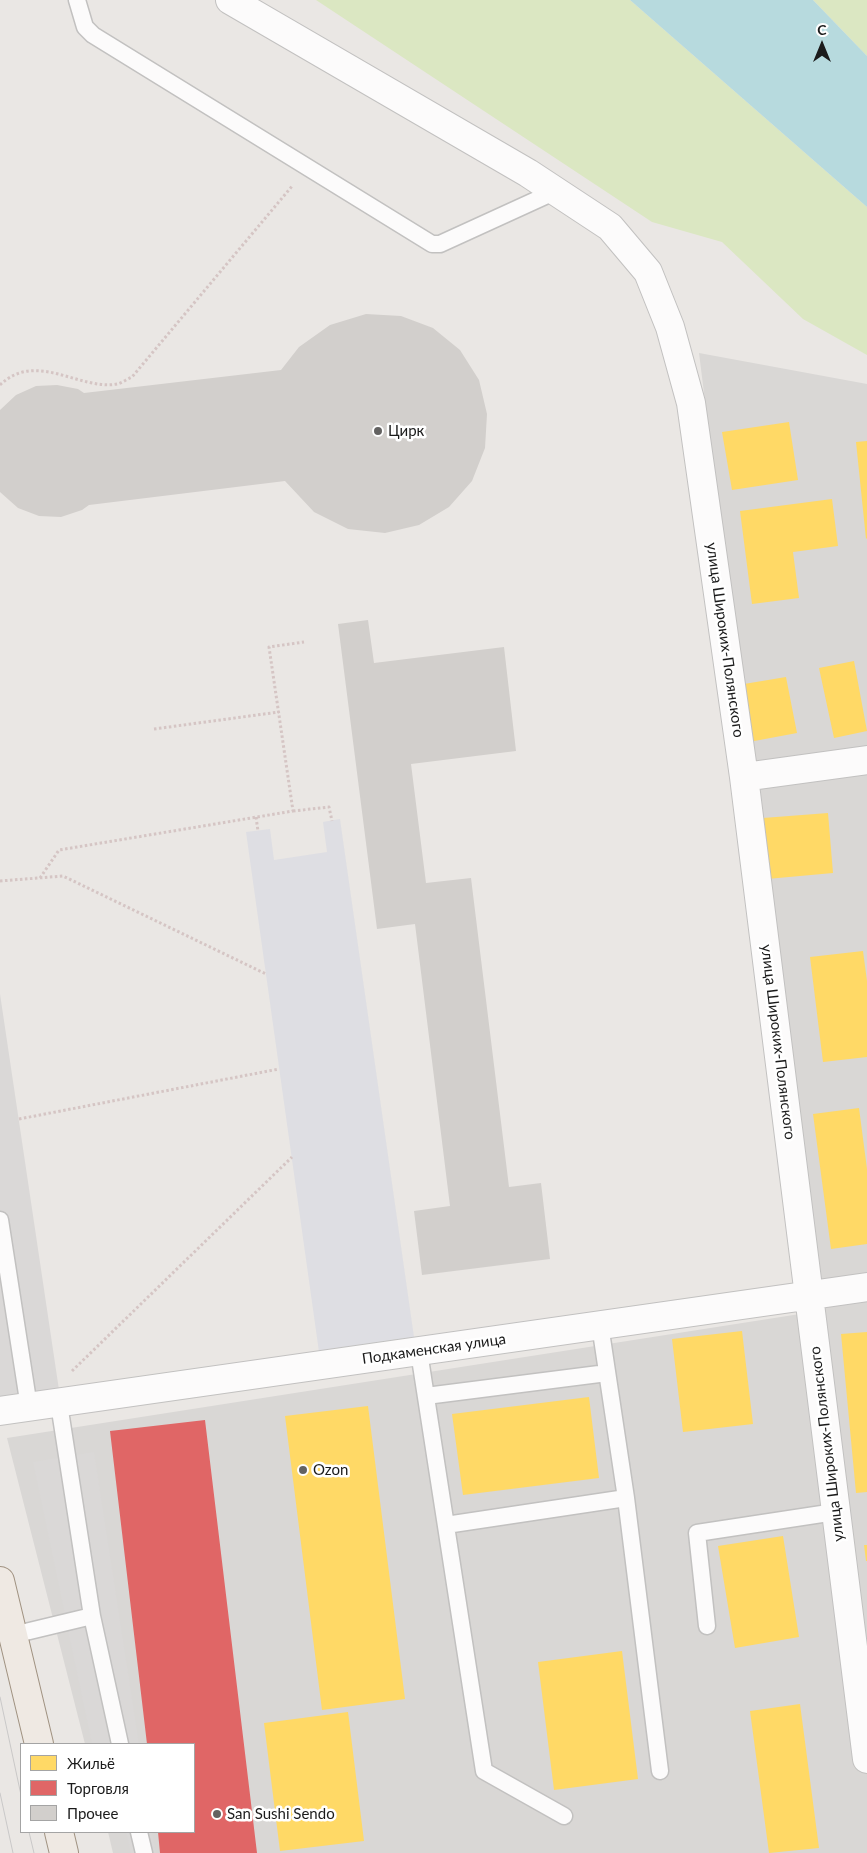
<!DOCTYPE html>
<html>
<head>
<meta charset="utf-8">
<style>
  body { margin:0 }
  #map { position:relative; width:867px; height:1853px; overflow:hidden; background:#eae7e4; font-family:Lato,sans-serif }
  canvas { display:block }
  .legend { position:absolute; left:20px; top:1743px; width:175px; height:90px; box-sizing:border-box; background:#fff; border:1px solid #a4a4a4; margin:0; padding:6px 9px; list-style:none; font-size:15px; color:#1b1b1b }
  .legend li { display:flex; align-items:center; gap:10px; height:25px }
  .legend b { width:25px; border:1px solid #a4a4a4 }
  .north { position:absolute; left:797px; top:20px; width:50px; height:50px; -webkit-text-stroke:4px #fff; paint-order:stroke; rotate:0deg; font-size:14px; font-weight:700; line-height:20px; text-align:center; color:#1b1b1b }
  .north::after { content:''; display:block; margin:auto; width:18px; height:22px; background:#1b1b1b; clip-path:polygon(50% 0,100% 100%,50% 72%,0 100%) }
</style>
</head>
<body>
<div id="map">
<canvas width="867" height="1853"></canvas>
<ul class="legend">
<li><b style="height:14px;background:#ffd966"></b>Жильё</li>
<li><b style="height:14px;background:#e06666"></b>Торговля</li>
<li><b style="height:14px;background:#d2cfcc"></b>Прочее</li>
</ul>
<div class="north">С</div>
</div>
<script>
const c = document.querySelector('canvas').getContext('2d');
c.lineJoin = 'round';
function fillPath(path, color) { c.fillStyle = color; c.fill(path, 'evenodd'); }
function trace(path, color, width, dash) { c.strokeStyle = color; c.lineWidth = width; c.lineCap = dash ? 'butt' : 'round'; c.setLineDash(dash || []); c.stroke(path); }
function drawText(font, color, halo, rows, align = 'center') {
  c.font = font + ' Lato,sans-serif'; c.lineWidth = 5; c.setLineDash([]); c.textBaseline = 'middle'; c.strokeStyle = halo; c.fillStyle = color; for (const [text, x, y, turn = 0] of rows) {
    c.save(); c.translate(x, y); c.rotate((+turn || 0) * Math.PI / 180); c.textAlign = isNaN(turn) ? turn : align; if (halo) c.strokeText(text, 0, 0); c.fillText(text, 0, 0); c.restore();
  }
}
fillPath(new Path2D(`
  M 699,353 L 867,384 L 867,1853 L 113,1853 L 108,1832 L 194,1832 L 194,1744 L 85,1744 L 7,1438 L 819,1311 Z`), '#d9d7d5');
fillPath(new Path2D(`
  M 316,0 L 630,0 L 867,207 L 867,355 L 803,319 L 722,242 L 652,222 Z
  M 813,0 L 867,0 L 867,56 Z`), '#dbe7c2');
fillPath(new Path2D(`
  M 0,994 L 59,1390 L 0,1397 Z
  M 94,1452 L 139,1744 L 92,1744 L 33,1462 Z
  M 126,1832 L 152,1832 L 156,1853 L 131,1853 Z`), '#dad8d7');
fillPath(new Path2D(`
  M 340,819 L 414,1337 L 319,1352 L 246,832 L 270,829 L 274,860 L 327,852 L 323,822 Z`), '#dedee3');
fillPath(new Path2D(`
  M 630,0 L 813,0 L 867,56 L 867,207 Z`), '#b7dade');
fillPath(new Path2D(`
  M 789,422 L 798,480 L 732,490 L 722,432 Z
  M 867,441 L 867,538 L 866,539 L 856,442 Z
  M 832,499 L 838,546 L 793,552 L 799,598 L 752,604 L 740,511 Z
  M 854,661 L 867,731 L 834,738 L 819,668 Z
  M 786,677 L 797,733 L 749,742 L 738,685 Z
  M 828,813 L 833,873 L 767,879 L 763,818 Z
  M 863,951 L 867,981 L 867,1057 L 823,1062 L 810,957 Z
  M 859,1108 L 867,1169 L 867,1244 L 831,1249 L 813,1114 Z
  M 742,1331 L 753,1424 L 683,1432 L 672,1339 Z
  M 867,1332 L 867,1492 L 856,1493 L 841,1334 Z
  M 589,1397 L 599,1478 L 463,1495 L 452,1414 Z
  M 368,1406 L 405,1699 L 322,1710 L 285,1416 Z
  M 783,1536 L 799,1637 L 735,1648 L 718,1546 Z
  M 864,1545 L 867,1545 L 867,1561 L 866,1561 Z
  M 622,1651 L 638,1779 L 554,1790 L 538,1662 Z
  M 800,1704 L 819,1848 L 769,1853 L 750,1711 Z
  M 348,1712 L 364,1841 L 280,1851 L 264,1723 Z`), '#ffd966');
fillPath(new Path2D(`
  M 205,1420 L 257,1853 L 160,1853 L 158,1832 L 194,1832 L 194,1744 L 147,1744 L 110,1431 Z`), '#e06666');
fillPath(new Path2D(`
  M 366,314 L 401,316 L 433,328 L 460,350 L 479,380 L 487,414 L 485,448 L 472,481 L 449,507 L 419,525 L 385,533 L 348,529 L 314,512 L 285,481 L 89,505 L 82,510 L 61,517 L 39,516 L 18,508 L 0,492 L 0,410 L 16,395 L 36,386 L 57,385 L 78,389 L 84,393 L 281,370 L 299,347 L 330,325 Z
  M 368,620 L 374,663 L 504,647 L 516,751 L 411,764 L 426,883 L 471,878 L 509,1187 L 541,1183 L 550,1259 L 422,1275 L 414,1211 L 450,1206 L 415,924 L 377,929 L 338,624 Z`), '#d2cfcc');
const service = new Path2D(`
  M 77,0 L 85,27 L 93,35 L 432,244 L 440,244 L 556,191
  M 0,1220 L 29,1407
  M 419,1352 L 484,1771 L 564,1816
  M 426,1396 L 607,1373
  M 626,1498 L 660,1771
  M 446,1525 L 626,1498 L 600,1325
  M 92,1616 L 120,1744
  M 707,1626 L 697,1533 L 835,1512
  M 13,1635 L 92,1616 L 59,1404
  M 139,1832 L 144,1853`);
const minor = new Path2D(`
  M 230,0 L 528,173 L 610,227 L 648,272 L 670,327 L 691,403 L 744,777 L 867,1759
  M 744,777 L 867,760
  M 0,1411 L 867,1287`);
const primary = new Path2D(`
  M 0,1581 L 39,1744
  M 59,1832 L 64,1853`);
trace(service, '#c2c1c0', 19);
trace(minor, '#c2c1c0', 30);
trace(primary, '#a09281', 30);
trace(new Path2D(`
  M 0,385 C 36,350 80,391 117,384 C 122,383 127,379 132,377 L 293,185
  M 154,729 L 279,712
  M 293,811 L 329,807 L 332,821
  M 256,817 L 258,831
  M 40,878 L 59,850 L 293,811 L 269,647 L 304,642
  M 0,881 L 63,876 L 266,974
  M 19,1119 L 279,1069
  M 72,1371 L 292,1157`), '#d5c5c4', 3, [2.5, 2.5]);
trace(service, '#fcfbfb', 16);
trace(minor, '#fcfbfb', 28);
trace(primary, '#efe9e3', 28);
trace(new Path2D(`
  M 0,1697 L 21,1795
  M 0,1793 L 13,1853
  M 29,1832 L 34,1853`), '#c9c8c8', 1);
for (const [x, y, r, color] of [
  [378,431,5,"#636261"],
  [303,1470,5,"#636261"],
  [217,1814,5,"#636261"]
]) { const dot = new Path2D(); dot.arc(x, y, r, 0, 2 * Math.PI); c.fillStyle = color; c.fill(dot); trace(dot, '#fff', 2); }
drawText('15px', '#1b1b1b', '#fff', [
  ["Цирк",388,431],
  ["Ozon",313,1470],
  ["San Sushi Sendo",227,1814]
], 'left');
drawText('15px', '#1b1b1b', '#fff', [
  ["улица Широких-Полянского",725,640,82],
  ["улица Широких-Полянского",778,1042,83],
  ["Подкаменская улица",434,1349,-8],
  ["улица Широких-Полянского",827,1444,-97]
]);
</script>
</body>
</html>
